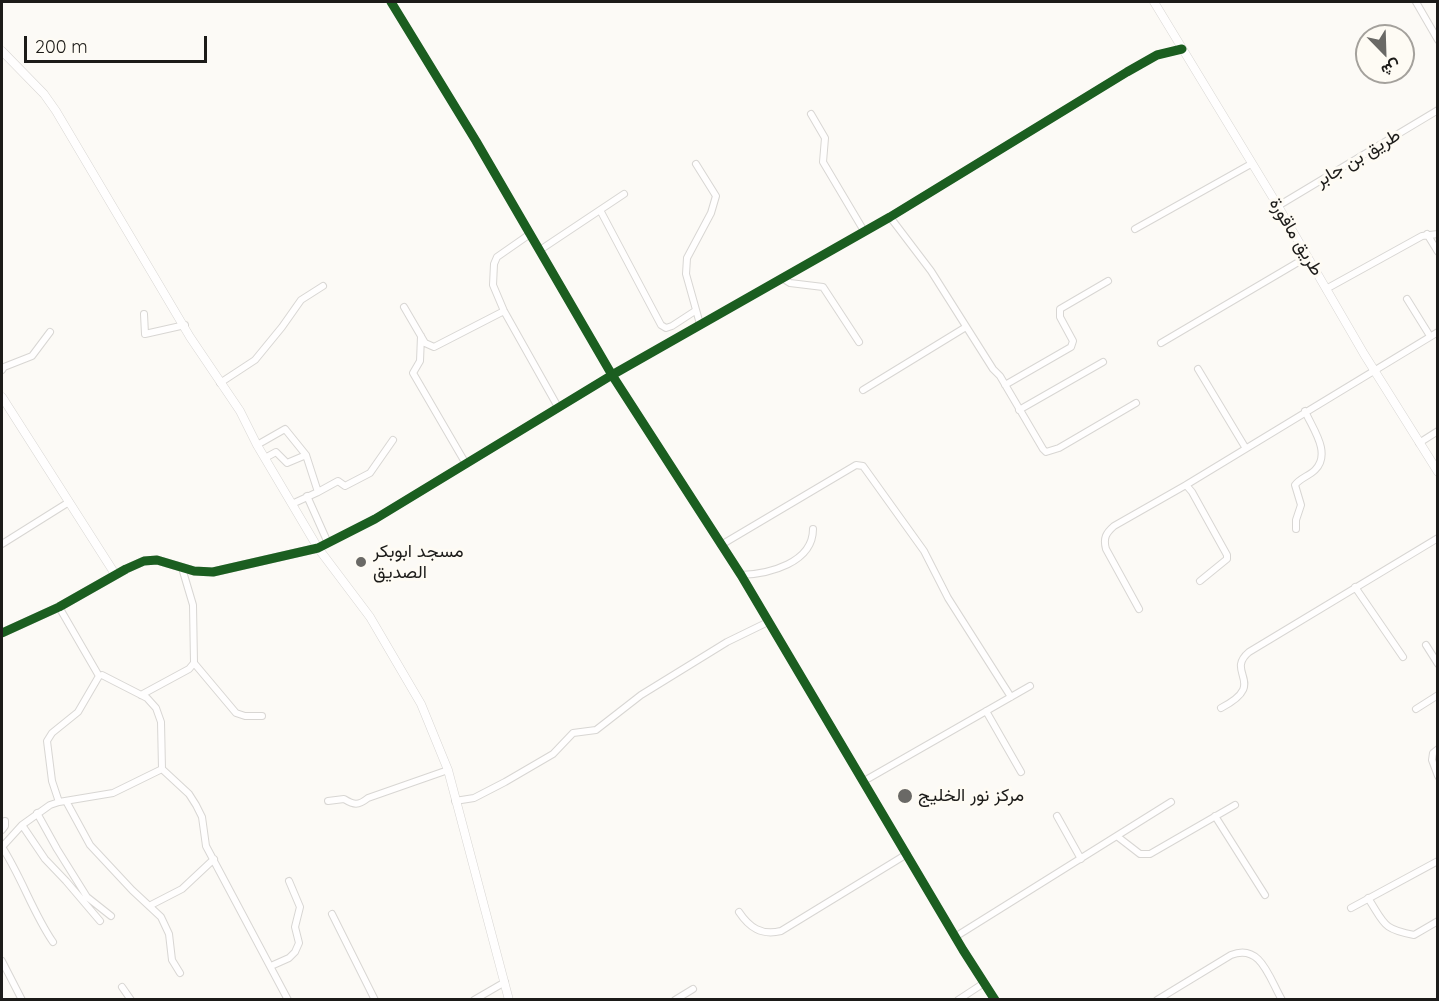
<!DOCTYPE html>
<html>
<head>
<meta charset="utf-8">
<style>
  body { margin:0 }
  #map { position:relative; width:1439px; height:1001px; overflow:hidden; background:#fcfaf6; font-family:Quicksand,Vazirmatn,sans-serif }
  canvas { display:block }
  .frame { position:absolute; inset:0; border:3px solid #1c1b19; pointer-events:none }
  .north { position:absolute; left:1355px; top:24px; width:60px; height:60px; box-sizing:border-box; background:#fefbf4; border:2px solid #a4a19c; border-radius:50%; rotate:157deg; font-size:16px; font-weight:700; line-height:24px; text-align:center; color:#1c1b19 }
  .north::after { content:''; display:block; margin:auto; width:21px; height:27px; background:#6a6966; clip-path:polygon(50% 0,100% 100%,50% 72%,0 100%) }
  .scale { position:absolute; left:24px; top:36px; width:183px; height:27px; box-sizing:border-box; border:3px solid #1c1b19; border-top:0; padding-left:8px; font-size:18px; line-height:21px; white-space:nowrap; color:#1c1b19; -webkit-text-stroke:4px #fefbf4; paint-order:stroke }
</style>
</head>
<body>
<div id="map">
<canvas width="1439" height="1001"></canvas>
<div class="frame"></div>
<div class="north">ش</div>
<div class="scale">200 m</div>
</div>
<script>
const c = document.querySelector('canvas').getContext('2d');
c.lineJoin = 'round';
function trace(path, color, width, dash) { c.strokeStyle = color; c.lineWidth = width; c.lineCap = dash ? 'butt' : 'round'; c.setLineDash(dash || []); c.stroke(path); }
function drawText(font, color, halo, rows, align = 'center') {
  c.font = font + ' Quicksand,Vazirmatn,sans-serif'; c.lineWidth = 6; c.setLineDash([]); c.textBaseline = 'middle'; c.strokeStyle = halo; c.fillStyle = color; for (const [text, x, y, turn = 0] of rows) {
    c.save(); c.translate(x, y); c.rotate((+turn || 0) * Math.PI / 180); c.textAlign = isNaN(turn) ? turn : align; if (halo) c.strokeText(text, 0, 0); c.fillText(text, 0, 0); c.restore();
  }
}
const minor = new Path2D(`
  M 391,2 L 476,141 L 612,375 L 741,575 L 963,950 L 995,1000
  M 1416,2 L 1438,40
  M 811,114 L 825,138 L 823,162 L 864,231
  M 696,164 L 716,196 L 711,213 L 687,258 L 686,274 L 700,324
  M 1278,206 L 1438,110
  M 600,210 L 661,325 L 666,328 L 672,326 L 695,311
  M 890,217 L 931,271 L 993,369 L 1000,376 L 1043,449 L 1046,452 L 1059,448 L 1136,403
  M 1135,229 L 1251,164
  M 530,234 L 497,257 L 494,264 L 493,285 L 504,311 L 558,407
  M 1427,234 L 1438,252
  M 540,250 L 624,194
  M 782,278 L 790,283 L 823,287 L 859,342
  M 1326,289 L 1422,236 L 1438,234
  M 1407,299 L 1430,336
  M 404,307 L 425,343 L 434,347 L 504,311
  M 144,314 L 145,334 L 185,325
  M 421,336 L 420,361 L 413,373 L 466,464
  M 1161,343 L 1307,257
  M 1198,369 L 1245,447
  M 2,370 L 4,367 L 32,356 L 50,332
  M 220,383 L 255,360 L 282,327 L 301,300 L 323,286
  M 1005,385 L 1071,347 L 1073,341 L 1060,317 L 1060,309 L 1108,281
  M 863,390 L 966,327
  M 1019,410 L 1103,362
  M 1419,443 L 1438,431
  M 257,445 L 285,429 L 306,455 L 287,463 L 276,452 L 265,458
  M 1186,485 L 1192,492 L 1227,555 L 1227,559 L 1200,581
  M 318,492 L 338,481 L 345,486 L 370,473 L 393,440
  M 307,496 L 328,543
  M 292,504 L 318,492 L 306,455
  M 1296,529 L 1296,520 L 1301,505 L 1295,485 C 1300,478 1309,476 1315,470 C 1332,453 1312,428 1305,411
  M 2,544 L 69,502
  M 721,545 L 856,465 L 863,466 L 924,551 L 948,598 L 1011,697
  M 318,548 L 375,519 L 612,375 L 890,217 L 1127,72 L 1157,55 L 1182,49
  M 741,575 C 769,574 813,563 813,529
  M 1355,587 L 1403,657
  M 59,607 L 99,676
  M 1139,609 L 1106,549 C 1103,538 1106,533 1114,526 L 1186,485 L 1438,332
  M 1426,645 L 1438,664
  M 194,663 L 236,713 L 245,716 L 262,716
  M 141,695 L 189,669 L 194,663 L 193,605 L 182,568
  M 1221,708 C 1269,683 1224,673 1249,652 L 1438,538
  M 1416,709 L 1438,695
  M 986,711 L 1021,772
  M 1438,749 L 1433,753 L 1432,760 L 1438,776
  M 864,781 L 1030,686
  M 66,801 L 90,845 L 132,890 L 161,917 L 169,934 L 172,960 L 180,973
  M 328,801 L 344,799 C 354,805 358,806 368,798 L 448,770
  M 455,801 L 474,798 L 505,782 L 553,754 L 573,733 L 596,730 L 641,695 L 727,642 L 768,622
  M 59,802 L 52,781 L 47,741 L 52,733 L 78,712 L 99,676 L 102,675 L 147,698 L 156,708 L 161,722 L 162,769
  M 37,813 L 57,849 L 87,897 L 111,916
  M 1057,816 L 1081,859
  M 1215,816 L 1265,895
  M 22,825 L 45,859 L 66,881 L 100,921
  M 2,830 L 5,826 L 5,821
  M 1118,837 L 1140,854 L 1150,854 L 1235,805
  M 1368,898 C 1385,924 1382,929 1414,935 L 1438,921
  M 149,906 L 182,889 L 214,859
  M 1351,908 L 1438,861
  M 739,912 C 749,927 761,936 781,931 L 907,854
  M 332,914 L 375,1000
  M 955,937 L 1171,802
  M 53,942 C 33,913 22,878 2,847 L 22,825 L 50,805 L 59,802 L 113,793 L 162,769 L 189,794 L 196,805 L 202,817 L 206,846 L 288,1000
  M 2,961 L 22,1000
  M 271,966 L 289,958 L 295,952 L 299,943 L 295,927 L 300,907 L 289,881
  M 122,987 L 131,1000
  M 474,1000 L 505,982
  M 675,1000 L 693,989
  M 958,1000 L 984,983
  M 1157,1000 L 1231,955 C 1261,943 1269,978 1282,1000`);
const tertiary = new Path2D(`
  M 1154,2 L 1278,206 L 1364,354 L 1438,472
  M 2,51 L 44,94 L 56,111 L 190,337 L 240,411 L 257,445 L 318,548 L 370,617 L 421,704 L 448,770 L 509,1000
  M 2,397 L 115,574
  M 2,633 L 59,607 L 126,569 L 144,561 L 157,560 L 194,571 L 213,572 L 318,548`);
trace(minor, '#d8d6d3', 8);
trace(tertiary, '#d8d6d3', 9);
trace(minor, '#fffefe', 6);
trace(tertiary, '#fffefe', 8);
trace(new Path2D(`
  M 391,2 L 476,141 L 612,375 L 741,575 L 963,950 L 995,1000
  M 2,633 L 59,607 L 126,569 L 144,561 L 157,560 L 194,571 L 213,572 L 318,548 L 375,519 L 612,375 L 890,217 L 1127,72 L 1157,55 L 1182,49`), '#1b5e20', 9);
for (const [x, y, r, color] of [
  [361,562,6,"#6a6966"],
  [905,796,8,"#6a6966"]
]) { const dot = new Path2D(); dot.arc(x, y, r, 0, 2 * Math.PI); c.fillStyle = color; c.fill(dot); trace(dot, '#fefbf4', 2); }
drawText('18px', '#1c1b19', '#fefbf4', [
  ["طريق بن جابر",1358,158,-31],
  ["طريق ماقورة",1296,237,59]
]);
drawText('18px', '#1c1b19', '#fefbf4', [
  ["مسجد ابوبكر",373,552],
  ["الصديق",373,573],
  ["مركز نور الخليج",918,796]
], 'left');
</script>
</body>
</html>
